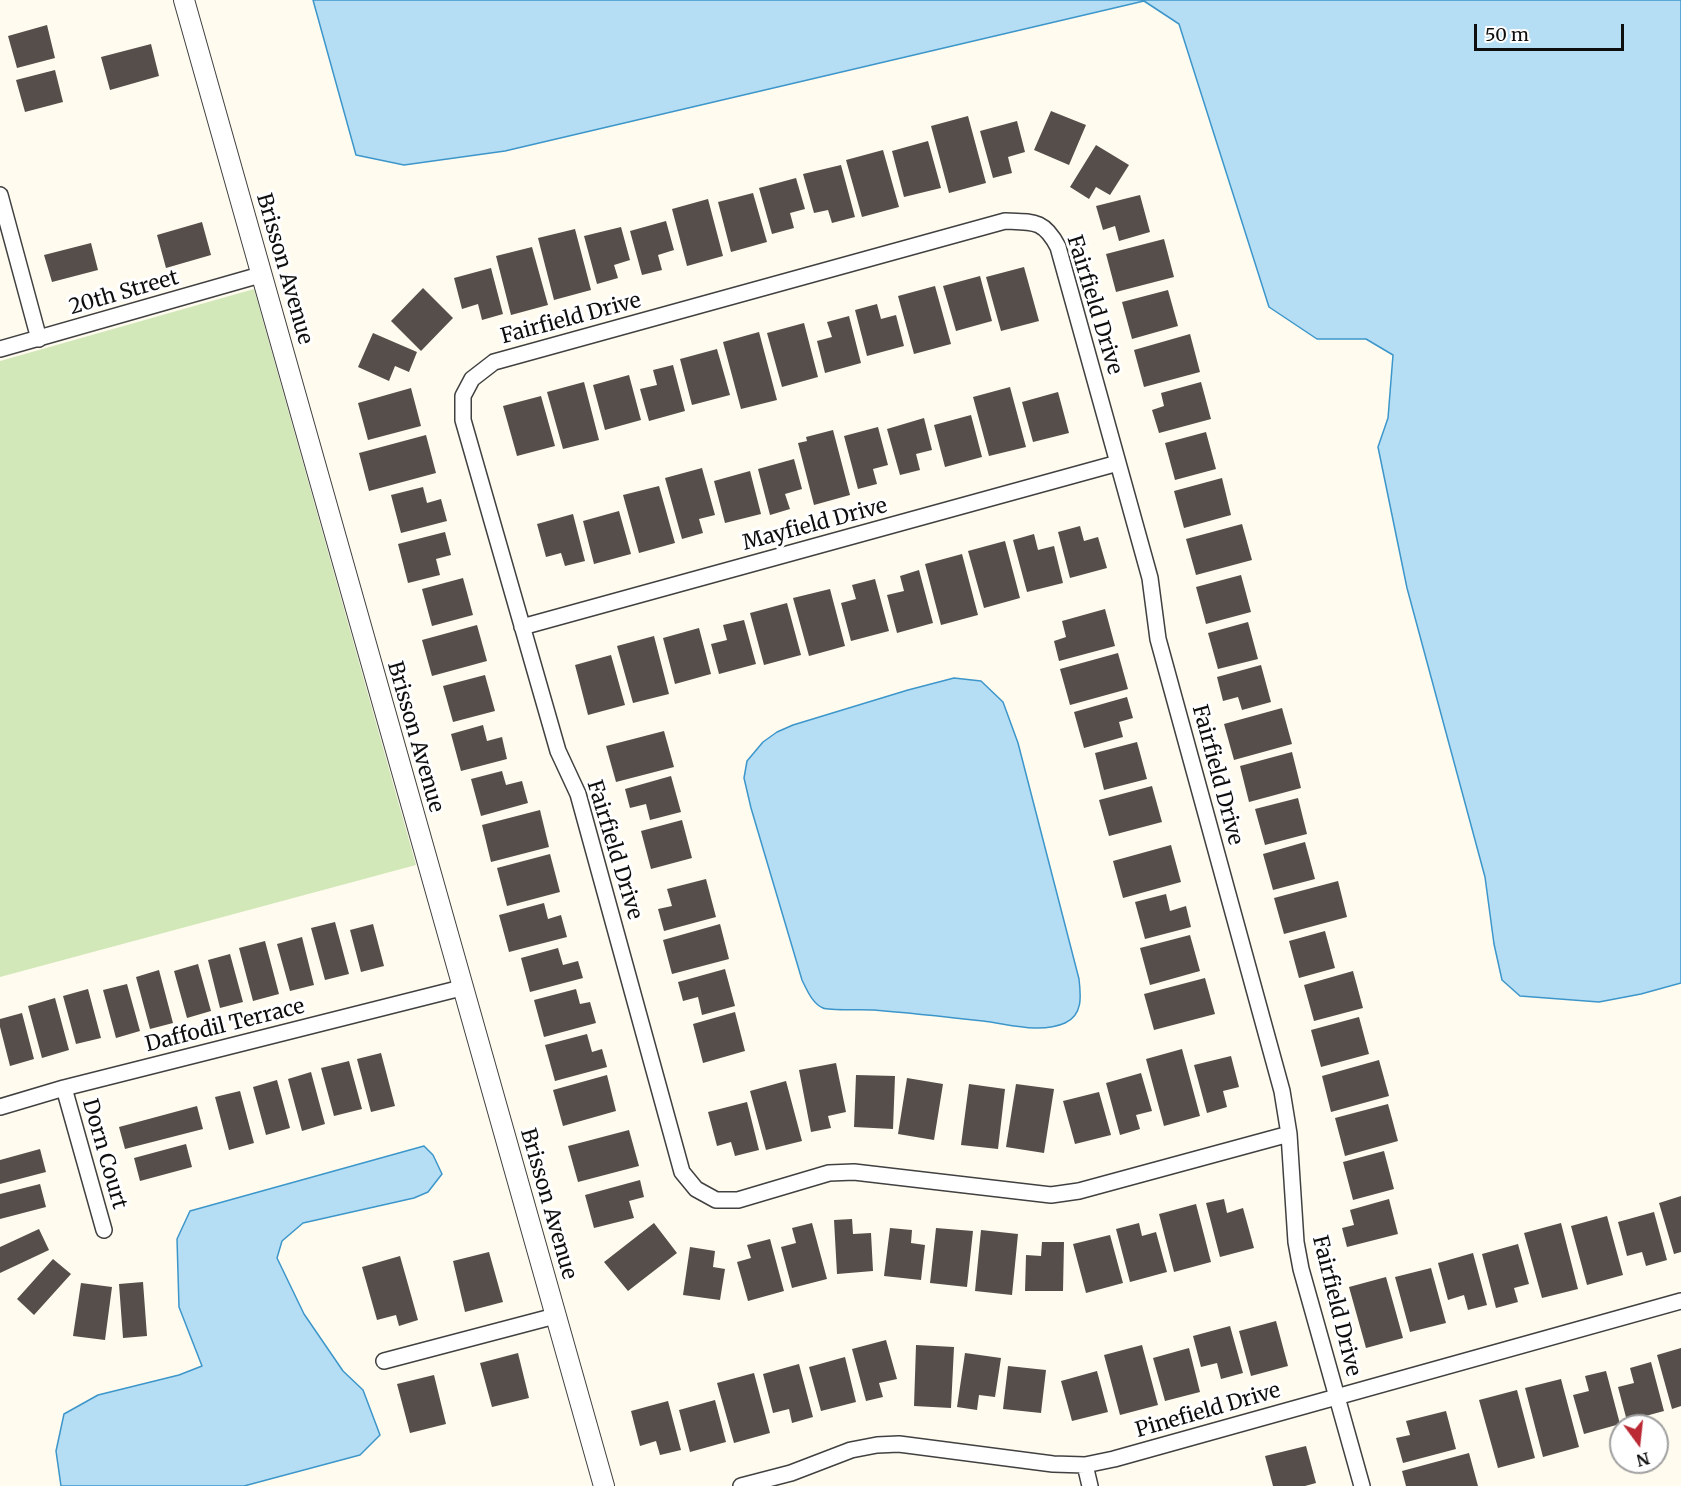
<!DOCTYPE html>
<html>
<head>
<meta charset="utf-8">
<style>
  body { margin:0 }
  #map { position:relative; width:1681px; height:1486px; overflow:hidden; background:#fffbef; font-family:Merriweather,serif }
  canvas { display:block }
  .north { position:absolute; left:1609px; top:1414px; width:60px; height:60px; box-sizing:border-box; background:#fff; border:2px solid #9f9f9f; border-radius:50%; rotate:165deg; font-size:16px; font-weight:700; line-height:24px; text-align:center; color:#0e0e0e }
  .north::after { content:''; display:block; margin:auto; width:21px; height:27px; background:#ba2934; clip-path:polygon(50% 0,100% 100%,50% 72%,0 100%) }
  .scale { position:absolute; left:1474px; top:24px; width:150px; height:27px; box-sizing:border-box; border:3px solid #0e0e0e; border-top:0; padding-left:8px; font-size:18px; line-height:21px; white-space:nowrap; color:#0e0e0e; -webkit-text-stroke:4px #fff; paint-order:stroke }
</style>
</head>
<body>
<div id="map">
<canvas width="1681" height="1486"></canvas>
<div class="north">N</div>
<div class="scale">50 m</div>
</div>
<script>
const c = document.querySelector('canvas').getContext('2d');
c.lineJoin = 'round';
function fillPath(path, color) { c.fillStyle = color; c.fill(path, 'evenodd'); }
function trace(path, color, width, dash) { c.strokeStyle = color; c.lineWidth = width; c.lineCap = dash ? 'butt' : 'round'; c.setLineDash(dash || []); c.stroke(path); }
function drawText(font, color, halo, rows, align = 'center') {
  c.font = font + ' Merriweather,serif'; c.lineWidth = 6; c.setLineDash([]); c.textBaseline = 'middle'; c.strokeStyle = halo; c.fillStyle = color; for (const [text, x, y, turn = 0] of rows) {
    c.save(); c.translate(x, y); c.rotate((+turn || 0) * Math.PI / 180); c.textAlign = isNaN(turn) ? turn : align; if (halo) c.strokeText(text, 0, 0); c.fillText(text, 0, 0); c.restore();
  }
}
fillPath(new Path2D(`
  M 254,289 L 416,865 L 0,977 L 0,361 Z`), '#d3e8b9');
const water = new Path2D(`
  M 313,0 L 1681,0 L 1681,983 L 1641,994 L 1599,1002 L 1520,996 L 1502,980 L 1494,944 L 1485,877 L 1407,588 L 1378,447 L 1388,418 L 1393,355 L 1366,339 L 1317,339 L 1269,307 L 1179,24 L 1144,1 L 505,151 L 404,165 L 356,155 Z
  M 954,678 L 981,681 L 1003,702 L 1018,743 L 1079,979 C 1081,996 1083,1015 1065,1023 C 1040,1034 1009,1024 983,1021 C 947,1017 910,1013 874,1010 C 864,1009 830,1011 823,1008 C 812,1003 807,990 802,980 L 751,808 L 744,778 L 747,761 L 763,742 L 777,732 L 793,725 L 908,690 Z
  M 424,1146 L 433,1155 L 442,1174 L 428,1192 L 414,1198 L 303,1223 L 282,1241 L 277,1258 L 304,1314 L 343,1371 L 363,1390 L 380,1435 L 360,1455 L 244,1486 L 61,1486 L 56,1451 L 64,1414 L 98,1395 L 179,1375 L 202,1366 L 179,1307 L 177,1239 L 190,1211 Z`);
fillPath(water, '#b5def4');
trace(water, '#3d96ca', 1.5);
fillPath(new Path2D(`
  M 47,25 L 55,58 L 17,68 L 8,36 Z
  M 151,44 L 159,76 L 110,90 L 101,57 Z
  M 55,70 L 63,102 L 25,112 L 16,80 Z
  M 1051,111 L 1086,125 L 1069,165 L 1034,150 Z
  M 968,116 L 986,183 L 949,193 L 931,126 Z
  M 1017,121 L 1025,152 L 1008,157 L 1012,173 L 993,178 L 980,131 Z
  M 928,141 L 941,188 L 904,197 L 892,151 Z
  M 1096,145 L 1129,165 L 1110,195 L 1096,187 L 1089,199 L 1070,187 Z
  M 883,150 L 899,207 L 862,217 L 846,160 Z
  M 841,165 L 855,217 L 832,223 L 828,210 L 814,213 L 803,174 Z
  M 796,178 L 805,209 L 790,213 L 794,228 L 772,234 L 759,188 Z
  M 753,193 L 767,242 L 731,252 L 718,202 Z
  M 1140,195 L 1150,232 L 1119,241 L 1115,226 L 1103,230 L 1096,206 Z
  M 708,199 L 723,256 L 687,266 L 672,209 Z
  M 666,221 L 674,250 L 658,255 L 662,270 L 642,275 L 630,231 Z
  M 202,222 L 211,255 L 166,268 L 157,235 Z
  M 621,227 L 630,260 L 614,265 L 618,278 L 597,284 L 584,236 Z
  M 575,229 L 591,290 L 554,300 L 538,238 Z
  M 1164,239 L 1174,277 L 1116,292 L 1106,254 Z
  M 91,243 L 98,270 L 52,282 L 44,255 Z
  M 532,247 L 548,305 L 511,315 L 496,256 Z
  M 1024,267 L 1039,321 L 1001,331 L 986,277 Z
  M 491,268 L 503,314 L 482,320 L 478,304 L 462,309 L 454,278 Z
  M 980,276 L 992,321 L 956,331 L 943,286 Z
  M 935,286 L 951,344 L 914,354 L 898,296 Z
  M 423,288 L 453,318 L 421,351 L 391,321 Z
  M 1168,290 L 1178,326 L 1132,339 L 1122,302 Z
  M 877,304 L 881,319 L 896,315 L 904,346 L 867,356 L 855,310 Z
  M 849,316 L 861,363 L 825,373 L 817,341 L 832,337 L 827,322 Z
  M 804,323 L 818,377 L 782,387 L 767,333 Z
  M 759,332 L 777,400 L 741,409 L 723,342 Z
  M 373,333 L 417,352 L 409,372 L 395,366 L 389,381 L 358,367 Z
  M 1190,334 L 1200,372 L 1144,387 L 1134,350 Z
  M 717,349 L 730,395 L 692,405 L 680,359 Z
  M 673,365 L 685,411 L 649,421 L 640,389 L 657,385 L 653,370 Z
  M 629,375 L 641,420 L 605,430 L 593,385 Z
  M 584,382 L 599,440 L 563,449 L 547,392 Z
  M 1201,382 L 1211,419 L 1159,433 L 1152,410 L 1164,406 L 1161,393 Z
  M 1010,387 L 1026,447 L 989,456 L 973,397 Z
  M 411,388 L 421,426 L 368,440 L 358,403 Z
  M 1058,392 L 1069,433 L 1033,442 L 1022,402 Z
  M 541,396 L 555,446 L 517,456 L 503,406 Z
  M 971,415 L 982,457 L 945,467 L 934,425 Z
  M 924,418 L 932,450 L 916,454 L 920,470 L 900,475 L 887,429 Z
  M 878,427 L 888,465 L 873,469 L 877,484 L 858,489 L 844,436 Z
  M 833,430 L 850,495 L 814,505 L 798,443 L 807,441 L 806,437 Z
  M 1206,432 L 1216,469 L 1175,480 L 1165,443 Z
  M 426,435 L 436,473 L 369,491 L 359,453 Z
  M 794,459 L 802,489 L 785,494 L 790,509 L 770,515 L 758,469 Z
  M 702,468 L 715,515 L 699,519 L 703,533 L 682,539 L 665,478 Z
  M 750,471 L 761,514 L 725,523 L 714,481 Z
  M 1222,478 L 1231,515 L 1184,528 L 1174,491 Z
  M 659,486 L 675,543 L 639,553 L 623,495 Z
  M 423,487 L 427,503 L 441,499 L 447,521 L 401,533 L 391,495 Z
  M 619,511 L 631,554 L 594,564 L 583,521 Z
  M 573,514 L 585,561 L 565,566 L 561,553 L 546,557 L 537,524 Z
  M 1242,524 L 1252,560 L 1196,575 L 1186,539 Z
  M 1080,526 L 1084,541 L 1098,537 L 1107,568 L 1070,578 L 1058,532 Z
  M 445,532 L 451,555 L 436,559 L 440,575 L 408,583 L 398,544 Z
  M 1034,534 L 1038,550 L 1054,546 L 1063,583 L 1027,592 L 1013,540 Z
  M 1005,541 L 1020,598 L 984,608 L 968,551 Z
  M 962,554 L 978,615 L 941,625 L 925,564 Z
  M 919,570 L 933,623 L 897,633 L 887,595 L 904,591 L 900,576 Z
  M 1241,575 L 1251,612 L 1206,624 L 1196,587 Z
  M 463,578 L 473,615 L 432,626 L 422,589 Z
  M 875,579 L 889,631 L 851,641 L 841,603 L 856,599 L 852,585 Z
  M 830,589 L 845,646 L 809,656 L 793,598 Z
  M 787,603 L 801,655 L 764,665 L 750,613 Z
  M 1105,609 L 1115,646 L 1059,661 L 1054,641 L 1066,637 L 1062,621 Z
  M 744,620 L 756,664 L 719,674 L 711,644 L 727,640 L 723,625 Z
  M 1248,622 L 1258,659 L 1218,669 L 1208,633 Z
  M 477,625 L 487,661 L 432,676 L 422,640 Z
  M 699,628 L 711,674 L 675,684 L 663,638 Z
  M 654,636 L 669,694 L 633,703 L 617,646 Z
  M 1118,653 L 1128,689 L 1070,705 L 1060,669 Z
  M 611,655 L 625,705 L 588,715 L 575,665 Z
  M 1261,665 L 1271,702 L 1242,710 L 1238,697 L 1223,701 L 1217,677 Z
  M 485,675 L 495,711 L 453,722 L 443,686 Z
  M 1127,697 L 1133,718 L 1119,722 L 1123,737 L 1084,748 L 1074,712 Z
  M 1282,708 L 1292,744 L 1234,760 L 1224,724 Z
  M 483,725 L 487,741 L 502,737 L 507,759 L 461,771 L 451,734 Z
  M 664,731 L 674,767 L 616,782 L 606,746 Z
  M 1137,742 L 1147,779 L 1104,790 L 1095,753 Z
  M 1292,752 L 1301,788 L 1249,802 L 1240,766 Z
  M 502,771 L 506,785 L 522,781 L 528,803 L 481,816 L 471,779 Z
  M 671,776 L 681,812 L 650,820 L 646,804 L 630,808 L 625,789 Z
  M 1152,786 L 1162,822 L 1109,836 L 1099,800 Z
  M 1298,798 L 1307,834 L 1265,845 L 1255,809 Z
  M 540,810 L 549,847 L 491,862 L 482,825 Z
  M 682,820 L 692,858 L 651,869 L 641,831 Z
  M 1305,842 L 1315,879 L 1273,890 L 1263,854 Z
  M 1171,845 L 1181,882 L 1123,898 L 1113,861 Z
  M 550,854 L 560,892 L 507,906 L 497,868 Z
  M 706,879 L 716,917 L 664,931 L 658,909 L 672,906 L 667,889 Z
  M 1338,881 L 1347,917 L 1284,934 L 1274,898 Z
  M 1166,894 L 1170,911 L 1186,906 L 1191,927 L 1145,939 L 1135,902 Z
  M 544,903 L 548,919 L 561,915 L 567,937 L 509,952 L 499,915 Z
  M 335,922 L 349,974 L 325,980 L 311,928 Z
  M 373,924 L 384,966 L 361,972 L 350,930 Z
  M 720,924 L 729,959 L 672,974 L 663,940 Z
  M 1325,931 L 1335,968 L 1299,978 L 1289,941 Z
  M 1190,935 L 1200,971 L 1150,985 L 1140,948 Z
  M 302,937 L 314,985 L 290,991 L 277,944 Z
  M 265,941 L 279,994 L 253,1001 L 239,948 Z
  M 558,948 L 563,965 L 578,961 L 583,978 L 530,992 L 521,958 Z
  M 230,954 L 243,1002 L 220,1008 L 208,960 Z
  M 198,964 L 211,1011 L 187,1018 L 174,971 Z
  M 725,969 L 735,1006 L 702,1015 L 698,997 L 683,1001 L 678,982 Z
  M 159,970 L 173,1023 L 150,1029 L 136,977 Z
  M 1353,971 L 1363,1008 L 1314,1021 L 1304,985 Z
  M 1205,978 L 1215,1014 L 1154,1030 L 1144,994 Z
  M 127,984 L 140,1031 L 116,1038 L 103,990 Z
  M 88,989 L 101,1038 L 76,1044 L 63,996 Z
  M 576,989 L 580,1004 L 590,1002 L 596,1023 L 544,1037 L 534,1000 Z
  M 55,998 L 69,1050 L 42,1058 L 28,1006 Z
  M 735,1012 L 745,1051 L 703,1063 L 693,1024 Z
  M 22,1013 L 34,1059 L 10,1066 L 0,1027 L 0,1019 Z
  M 1359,1017 L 1369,1054 L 1321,1067 L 1311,1030 Z
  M 587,1034 L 592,1052 L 602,1049 L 607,1067 L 555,1081 L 545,1045 Z
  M 1182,1049 L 1200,1116 L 1164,1126 L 1146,1059 Z
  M 381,1053 L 395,1106 L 371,1112 L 357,1059 Z
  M 1231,1056 L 1239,1087 L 1223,1091 L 1227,1107 L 1207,1113 L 1194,1065 Z
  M 1379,1060 L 1389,1096 L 1331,1112 L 1322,1076 Z
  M 349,1061 L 362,1109 L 334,1116 L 321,1068 Z
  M 836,1063 L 846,1112 L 828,1116 L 831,1128 L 811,1132 L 799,1070 Z
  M 311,1072 L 325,1124 L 302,1131 L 288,1079 Z
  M 1141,1073 L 1152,1111 L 1136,1115 L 1140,1129 L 1120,1135 L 1106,1083 Z
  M 607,1075 L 616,1111 L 563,1126 L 553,1090 Z
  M 856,1075 L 895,1076 L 893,1129 L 854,1127 Z
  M 907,1078 L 943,1084 L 934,1140 L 898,1134 Z
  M 277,1080 L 290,1128 L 266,1135 L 253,1087 Z
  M 786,1081 L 802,1141 L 766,1150 L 750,1091 Z
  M 969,1084 L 1005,1089 L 998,1149 L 961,1145 Z
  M 1016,1084 L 1054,1089 L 1044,1153 L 1006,1147 Z
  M 240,1091 L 254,1143 L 229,1150 L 215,1097 Z
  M 1099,1092 L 1111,1135 L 1075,1144 L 1063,1101 Z
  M 747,1102 L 759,1150 L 735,1156 L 731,1142 L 717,1146 L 708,1112 Z
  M 1388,1104 L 1398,1141 L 1345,1156 L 1335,1118 Z
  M 197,1106 L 203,1129 L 125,1149 L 119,1127 Z
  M 629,1130 L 639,1166 L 578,1182 L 568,1146 Z
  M 186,1144 L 192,1167 L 140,1181 L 134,1158 Z
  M 40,1149 L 46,1172 L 0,1184 L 0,1160 Z
  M 1384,1151 L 1394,1189 L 1353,1200 L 1343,1162 Z
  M 640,1180 L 644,1197 L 629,1201 L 634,1218 L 594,1228 L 585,1195 Z
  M 40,1184 L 46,1207 L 0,1219 L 0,1194 Z
  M 1681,1196 L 1681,1252 L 1674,1254 L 1659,1203 Z
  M 1224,1199 L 1227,1213 L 1243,1208 L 1254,1248 L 1220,1257 L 1206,1203 Z
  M 1389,1199 L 1398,1234 L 1347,1247 L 1342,1228 L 1354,1225 L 1350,1210 Z
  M 1196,1204 L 1211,1262 L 1174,1272 L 1159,1214 Z
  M 1654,1212 L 1667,1260 L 1646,1266 L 1642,1252 L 1627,1256 L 1618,1222 Z
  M 1607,1216 L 1623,1275 L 1587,1285 L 1571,1226 Z
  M 852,1219 L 853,1234 L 871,1233 L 873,1271 L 837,1274 L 834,1220 Z
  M 654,1223 L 677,1253 L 628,1291 L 604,1262 Z
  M 812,1223 L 827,1279 L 792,1288 L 781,1247 L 796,1243 L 792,1228 Z
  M 1139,1223 L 1142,1236 L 1156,1232 L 1167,1272 L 1130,1282 L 1116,1229 Z
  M 1561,1223 L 1578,1289 L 1542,1298 L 1524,1233 Z
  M 890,1228 L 912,1230 L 911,1243 L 925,1245 L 921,1280 L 884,1276 Z
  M 936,1228 L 973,1231 L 967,1287 L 930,1283 Z
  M 39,1229 L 49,1250 L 0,1273 L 0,1247 Z
  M 981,1230 L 1018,1234 L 1012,1295 L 975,1291 Z
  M 1110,1235 L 1123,1283 L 1086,1293 L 1073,1244 Z
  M 770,1239 L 784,1291 L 748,1301 L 737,1262 L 751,1258 L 747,1245 Z
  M 1042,1242 L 1064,1242 L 1063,1291 L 1025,1291 L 1026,1255 L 1041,1256 Z
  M 1518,1244 L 1529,1284 L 1514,1288 L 1518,1302 L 1496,1308 L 1482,1254 Z
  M 690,1247 L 715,1251 L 713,1267 L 725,1269 L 720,1300 L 683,1295 Z
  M 489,1252 L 503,1302 L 465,1312 L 453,1261 Z
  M 1473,1253 L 1487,1305 L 1468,1310 L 1464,1295 L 1448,1300 L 1438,1263 Z
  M 400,1256 L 418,1320 L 399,1326 L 396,1315 L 377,1320 L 362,1267 Z
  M 53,1259 L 71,1274 L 34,1315 L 17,1299 Z
  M 1431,1268 L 1446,1323 L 1410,1332 L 1395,1277 Z
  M 1386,1277 L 1403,1338 L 1366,1348 L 1349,1287 Z
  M 143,1282 L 147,1336 L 123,1338 L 119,1284 Z
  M 81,1283 L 112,1287 L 105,1340 L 73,1336 Z
  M 1276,1321 L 1288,1366 L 1251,1376 L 1239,1331 Z
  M 1230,1326 L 1243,1373 L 1221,1379 L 1217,1363 L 1201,1367 L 1193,1336 Z
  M 886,1340 L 897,1379 L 879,1383 L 883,1397 L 866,1401 L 852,1349 Z
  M 916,1345 L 954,1347 L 951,1408 L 914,1406 Z
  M 1142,1345 L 1158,1405 L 1120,1415 L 1104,1355 Z
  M 1189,1348 L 1200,1392 L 1165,1401 L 1153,1358 Z
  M 1681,1348 L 1681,1406 L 1672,1409 L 1657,1355 Z
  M 518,1353 L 529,1398 L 492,1407 L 480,1363 Z
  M 965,1353 L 1001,1358 L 995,1397 L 979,1395 L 977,1410 L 957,1407 Z
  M 845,1357 L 856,1402 L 821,1411 L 809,1367 Z
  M 1651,1362 L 1664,1411 L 1627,1421 L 1618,1387 L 1634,1383 L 1630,1368 Z
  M 799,1364 L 813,1417 L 792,1423 L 789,1409 L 773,1413 L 763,1374 Z
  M 1008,1366 L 1046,1370 L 1041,1413 L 1003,1409 Z
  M 1097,1371 L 1108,1412 L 1072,1421 L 1061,1381 Z
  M 1606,1371 L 1620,1424 L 1584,1434 L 1573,1395 L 1589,1391 L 1585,1376 Z
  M 754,1373 L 770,1433 L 734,1443 L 717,1383 Z
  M 434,1375 L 446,1424 L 410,1433 L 397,1384 Z
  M 1561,1379 L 1579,1447 L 1543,1457 L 1525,1388 Z
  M 1517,1390 L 1535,1458 L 1498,1468 L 1479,1400 Z
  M 715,1400 L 726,1442 L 690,1452 L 679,1410 Z
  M 668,1401 L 681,1450 L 660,1455 L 656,1441 L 640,1446 L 631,1411 Z
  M 1446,1411 L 1456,1449 L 1403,1463 L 1396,1438 L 1410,1435 L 1406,1421 Z
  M 1306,1446 L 1316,1483 L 1305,1486 L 1273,1486 L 1265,1456 Z
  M 1469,1453 L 1478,1486 L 1406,1486 L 1402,1471 Z`), '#564e4a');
const minor = new Path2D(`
  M 0,195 L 39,339
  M 0,349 L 260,275
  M 522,627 L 1118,463
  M 64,1088 L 104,1230
  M 0,1107 L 64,1088 L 461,988
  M 1289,1134 L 1079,1191 L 1051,1195 L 854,1172 L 829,1173 L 738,1200 L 716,1200 L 696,1189 L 682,1172 L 578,794 L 558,751 L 463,420 L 463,396 L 472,379 L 494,362 L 1005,221 C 1034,222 1044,220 1058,247 L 1150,578 L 1158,639 L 1282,1091 L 1289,1134 L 1296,1242 L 1301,1269 L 1362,1486
  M 384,1361 L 555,1316
  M 1085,1465 L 1090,1486
  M 741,1486 L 791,1473 L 851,1450 L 877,1445 L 899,1444 L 1053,1464 L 1085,1465 L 1114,1459 L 1681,1301`);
const tertiary = new Path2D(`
  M 184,0 C 321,496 462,991 604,1486`);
trace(minor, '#414141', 18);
trace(tertiary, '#414141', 22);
trace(minor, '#fff', 15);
trace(tertiary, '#fff', 20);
drawText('21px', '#0e0e0e', '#fff', [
  ["Brisson Avenue",284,269,74],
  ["20th Street",124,293,-16],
  ["Fairfield Drive",1094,305,73],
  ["Fairfield Drive",571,319,-15],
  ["Mayfield Drive",815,525,-15],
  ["Brisson Avenue",415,737,74],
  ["Fairfield Drive",1217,775,75],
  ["Fairfield Drive",614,850,73],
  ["Daffodil Terrace",225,1026,-14],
  ["Dorn Court",104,1154,74],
  ["Brisson Avenue",548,1204,74],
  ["Fairfield Drive",1336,1306,76],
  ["Pinefield Drive",1208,1411,-16]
]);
</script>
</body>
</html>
